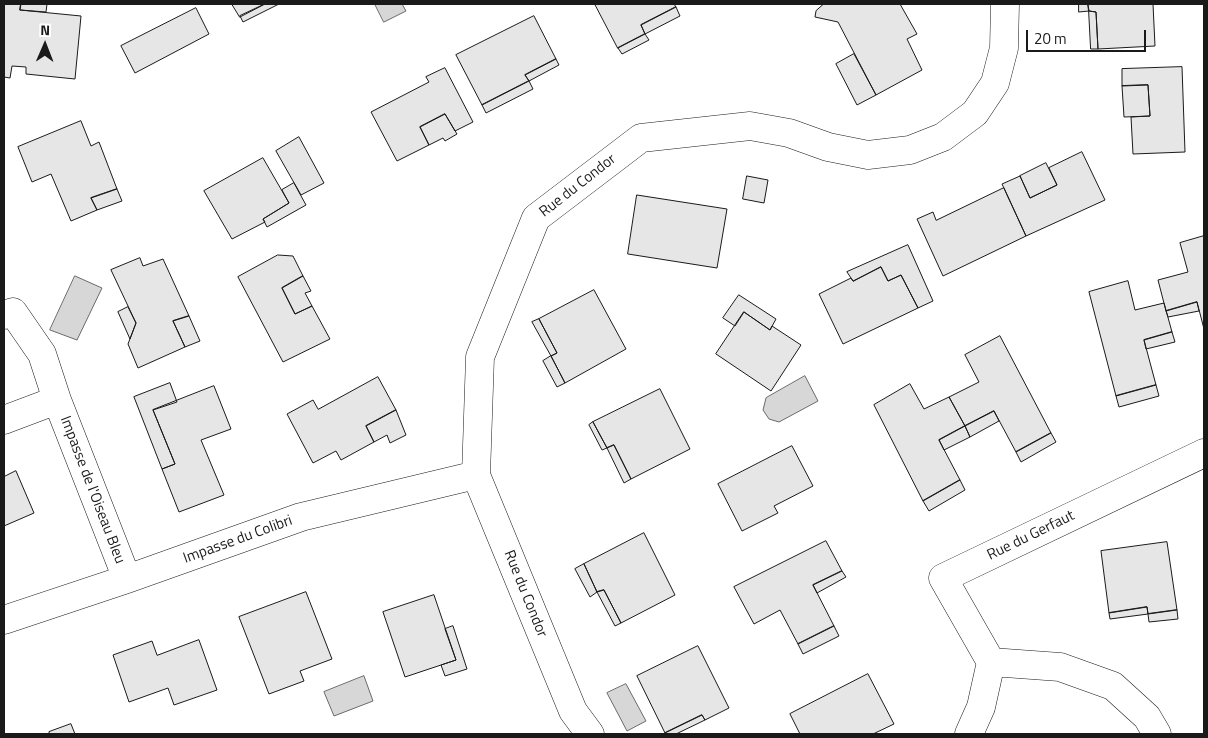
<!DOCTYPE html>
<html>
<head>
<meta charset="utf-8">
<style>
  body { margin:0 }
  #map { position:relative; width:1208px; height:738px; overflow:hidden; background:#fff; font-family:"Titillium Web",sans-serif }
  canvas { display:block }
  .frame { position:absolute; inset:0; border:5px solid #1a1a1a; pointer-events:none }
  .north { position:absolute; left:20px; top:20px; width:50px; height:50px; -webkit-text-stroke:4px #fff; paint-order:stroke; rotate:1deg; font-size:14px; font-weight:700; line-height:20px; text-align:center; color:#1a1a1a }
  .north::after { content:''; display:block; margin:auto; width:18px; height:22px; background:#1a1a1a; clip-path:polygon(50% 0,100% 100%,50% 72%,0 100%) }
  .scale { position:absolute; left:1026px; top:30px; width:120px; height:22px; box-sizing:border-box; border:2px solid #1a1a1a; border-top:0; padding-left:6px; font-size:15px; line-height:18px; white-space:nowrap; color:#1a1a1a; -webkit-text-stroke:4px #fff; paint-order:stroke }
</style>
</head>
<body>
<div id="map">
<canvas width="1208" height="738"></canvas>
<div class="frame"></div>
<div class="north">N</div>
<div class="scale">20 m</div>
</div>
<script>
const c = document.querySelector('canvas').getContext('2d');
c.lineJoin = 'round';
function fillPath(path, color) { c.fillStyle = color; c.fill(path, 'evenodd'); }
function trace(path, color, width, dash) { c.strokeStyle = color; c.lineWidth = width; c.lineCap = dash ? 'butt' : 'round'; c.setLineDash(dash || []); c.stroke(path); }
function drawText(font, color, halo, rows, align = 'center') {
  c.font = font + ' "Titillium Web",sans-serif'; c.lineWidth = 4; c.setLineDash([]); c.textBaseline = 'middle'; c.strokeStyle = halo; c.fillStyle = color; for (const [text, x, y, turn = 0] of rows) {
    c.save(); c.translate(x, y); c.rotate((+turn || 0) * Math.PI / 180); c.textAlign = isNaN(turn) ? turn : align; if (halo) c.strokeText(text, 0, 0); c.fillText(text, 0, 0); c.restore();
  }
}
const water = new Path2D(`
  M 375,4 L 402,4 L 406,11 L 384,22 Z
  M 75,276 L 102,288 L 77,340 L 50,330 Z
  M 805,376 L 818,401 L 779,422 L 769,419 L 763,410 L 766,398 Z
  M 364,676 L 373,701 L 334,716 L 324,692 Z
  M 626,684 L 646,721 L 627,731 L 607,693 Z`);
fillPath(water, '#d7d7d7');
trace(water, '#6a6a6a', 1);
const building = new Path2D(`
  M 4,4 L 21,4 L 20,10 L 81,16 L 75,79 L 26,74 L 26,67 L 12,66 L 10,78 L 4,77 Z
  M 21,4 L 47,4 L 46,12 L 20,10 Z
  M 232,4 L 265,4 L 240,17 Z
  M 265,4 L 279,4 L 243,22 L 240,16 Z
  M 595,4 L 674,4 L 676,7 L 641,25 L 645,34 L 618,48 Z
  M 824,4 L 900,4 L 917,34 L 907,39 L 922,70 L 876,95 L 838,22 L 815,17 L 816,11 Z
  M 1079,4 L 1088,4 L 1089,11 L 1079,12 Z
  M 1088,4 L 1153,4 L 1155,46 L 1098,49 L 1096,12 L 1089,11 Z
  M 676,7 L 680,16 L 645,34 L 641,25 Z
  M 196,8 L 209,34 L 135,73 L 121,46 Z
  M 1089,11 L 1096,12 L 1098,49 L 1091,49 Z
  M 534,16 L 556,59 L 525,75 L 529,81 L 482,105 L 456,55 Z
  M 645,34 L 649,40 L 622,54 L 618,48 Z
  M 854,54 L 876,95 L 857,105 L 836,64 Z
  M 556,59 L 559,65 L 529,81 L 525,75 Z
  M 1182,67 L 1185,152 L 1133,154 L 1131,117 L 1150,116 L 1148,85 L 1122,86 L 1122,69 Z
  M 445,68 L 473,122 L 455,131 L 445,114 L 420,127 L 429,145 L 397,161 L 371,112 L 429,82 L 426,77 Z
  M 529,81 L 533,89 L 486,113 L 482,105 Z
  M 1148,85 L 1150,116 L 1124,117 L 1122,86 Z
  M 445,114 L 457,134 L 445,141 L 443,138 L 429,145 L 420,127 Z
  M 81,121 L 91,146 L 99,142 L 117,189 L 91,198 L 97,210 L 71,221 L 51,174 L 32,182 L 18,147 Z
  M 299,137 L 324,183 L 301,195 L 276,151 Z
  M 1082,152 L 1105,200 L 1026,236 L 1002,184 L 1020,176 L 1030,198 L 1057,185 L 1049,168 Z
  M 263,158 L 289,203 L 263,219 L 265,222 L 232,239 L 204,191 Z
  M 1046,163 L 1057,185 L 1030,198 L 1020,176 Z
  M 747,176 L 768,180 L 764,203 L 743,199 Z
  M 294,183 L 306,205 L 267,227 L 263,219 L 289,203 L 282,190 Z
  M 1004,188 L 1026,236 L 943,276 L 917,219 L 933,212 L 936,220 Z
  M 117,189 L 122,201 L 97,210 L 91,198 Z
  M 637,195 L 727,209 L 717,268 L 628,254 Z
  M 1204,236 L 1204,329 L 1197,302 L 1166,311 L 1158,280 L 1188,272 L 1180,243 Z
  M 908,245 L 933,301 L 918,308 L 901,275 L 888,281 L 881,267 L 853,281 L 847,272 Z
  M 278,255 L 293,256 L 303,276 L 282,288 L 295,314 L 312,306 L 330,339 L 283,362 L 238,277 Z
  M 140,258 L 143,266 L 163,259 L 189,316 L 173,321 L 185,347 L 138,368 L 128,344 L 136,323 L 111,270 Z
  M 881,267 L 888,281 L 901,275 L 918,308 L 843,344 L 819,294 L 851,278 L 853,281 Z
  M 303,276 L 311,291 L 305,293 L 312,306 L 295,314 L 282,288 Z
  M 1128,281 L 1135,310 L 1164,303 L 1172,332 L 1144,340 L 1156,385 L 1116,396 L 1089,292 Z
  M 594,290 L 626,349 L 565,383 L 551,356 L 557,353 L 539,319 Z
  M 739,295 L 776,319 L 770,330 L 744,312 L 735,326 L 723,318 Z
  M 1197,302 L 1199,311 L 1168,317 L 1166,311 Z
  M 128,307 L 136,323 L 130,339 L 118,312 Z
  M 744,312 L 770,330 L 772,326 L 801,345 L 771,391 L 716,354 Z
  M 189,316 L 200,341 L 185,347 L 173,321 Z
  M 539,319 L 557,353 L 551,356 L 532,322 Z
  M 1172,332 L 1175,342 L 1146,349 L 1144,340 Z
  M 1000,336 L 1051,433 L 1016,452 L 994,411 L 965,426 L 949,397 L 979,382 L 965,355 Z
  M 551,356 L 565,383 L 557,387 L 543,361 Z
  M 378,377 L 396,410 L 366,426 L 374,442 L 341,460 L 336,451 L 313,463 L 287,414 L 313,400 L 318,409 Z
  M 170,383 L 177,402 L 153,410 L 175,464 L 162,469 L 134,397 Z
  M 910,384 L 924,409 L 949,397 L 965,426 L 939,440 L 960,480 L 923,501 L 874,405 Z
  M 1156,385 L 1159,396 L 1119,407 L 1116,396 Z
  M 214,386 L 231,429 L 201,440 L 224,495 L 179,512 L 162,469 L 175,464 L 153,410 Z
  M 660,389 L 690,449 L 631,479 L 614,445 L 607,448 L 593,422 Z
  M 396,410 L 406,435 L 390,443 L 387,435 L 374,442 L 366,426 Z
  M 994,411 L 999,421 L 970,437 L 965,426 Z
  M 593,422 L 607,448 L 602,450 L 589,425 Z
  M 965,426 L 970,437 L 944,450 L 939,440 Z
  M 1051,433 L 1056,442 L 1021,462 L 1016,452 Z
  M 614,445 L 631,479 L 624,483 L 607,448 Z
  M 792,446 L 813,486 L 774,506 L 778,513 L 742,531 L 718,484 Z
  M 16,471 L 34,513 L 4,526 L 4,477 Z
  M 960,480 L 965,490 L 929,511 L 923,501 Z
  M 644,533 L 675,595 L 621,623 L 604,590 L 597,592 L 584,564 Z
  M 826,541 L 842,571 L 813,585 L 834,626 L 798,644 L 780,610 L 754,624 L 734,587 Z
  M 1167,542 L 1177,610 L 1148,614 L 1147,607 L 1109,613 L 1101,551 Z
  M 584,564 L 597,592 L 590,597 L 575,569 Z
  M 842,571 L 846,577 L 817,593 L 813,585 Z
  M 604,590 L 621,623 L 615,626 L 597,592 Z
  M 306,592 L 332,659 L 300,671 L 304,681 L 269,694 L 239,617 Z
  M 434,595 L 456,660 L 405,677 L 383,612 Z
  M 1147,607 L 1148,614 L 1110,619 L 1109,613 Z
  M 1177,610 L 1178,619 L 1149,622 L 1148,614 Z
  M 453,626 L 467,669 L 445,676 L 441,665 L 456,660 L 445,629 Z
  M 834,626 L 839,636 L 803,654 L 798,644 Z
  M 199,640 L 217,690 L 174,705 L 168,688 L 129,702 L 113,655 L 152,641 L 157,655 Z
  M 698,646 L 729,708 L 705,720 L 702,715 L 665,733 L 637,676 Z
  M 868,674 L 894,724 L 873,734 L 800,734 L 790,714 Z
  M 702,715 L 705,720 L 676,734 L 666,734 L 665,733 Z
  M 71,724 L 75,734 L 49,734 L 49,732 Z`);
fillPath(building, '#e6e6e6');
trace(building, '#1a1a1a', 1);
const street = new Path2D(`
  M 4,315 L 13,312 L 42,354 L 57,400 L 127,579
  M 4,420 L 57,400
  M 4,620 L 127,579 L 301,517 L 476,475
  M 991,662 L 943,578 L 1204,453
  M 590,734 L 573,711 L 476,475 L 480,357 L 536,218 L 641,138 L 750,126 L 789,133 L 828,147 L 868,155 L 910,150 L 943,137 L 975,113 L 995,83 L 1004,48 L 1005,4
  M 969,734 L 981,707 L 991,662 L 1060,667 L 1113,686 L 1147,717 L 1157,734`);
trace(street, '#1a1a1a', 29);
trace(street, '#fff', 28);
drawText('15px', '#1a1a1a', '#fff', [
  ["Rue du Condor",578,186,-38],
  ["Impasse de l'Oiseau Bleu",92,490,69],
  ["Rue du Gerfaut",1031,536,-26],
  ["Impasse du Colibri",238,540,-20],
  ["Rue du Condor",525,594,68]
]);
</script>
</body>
</html>
